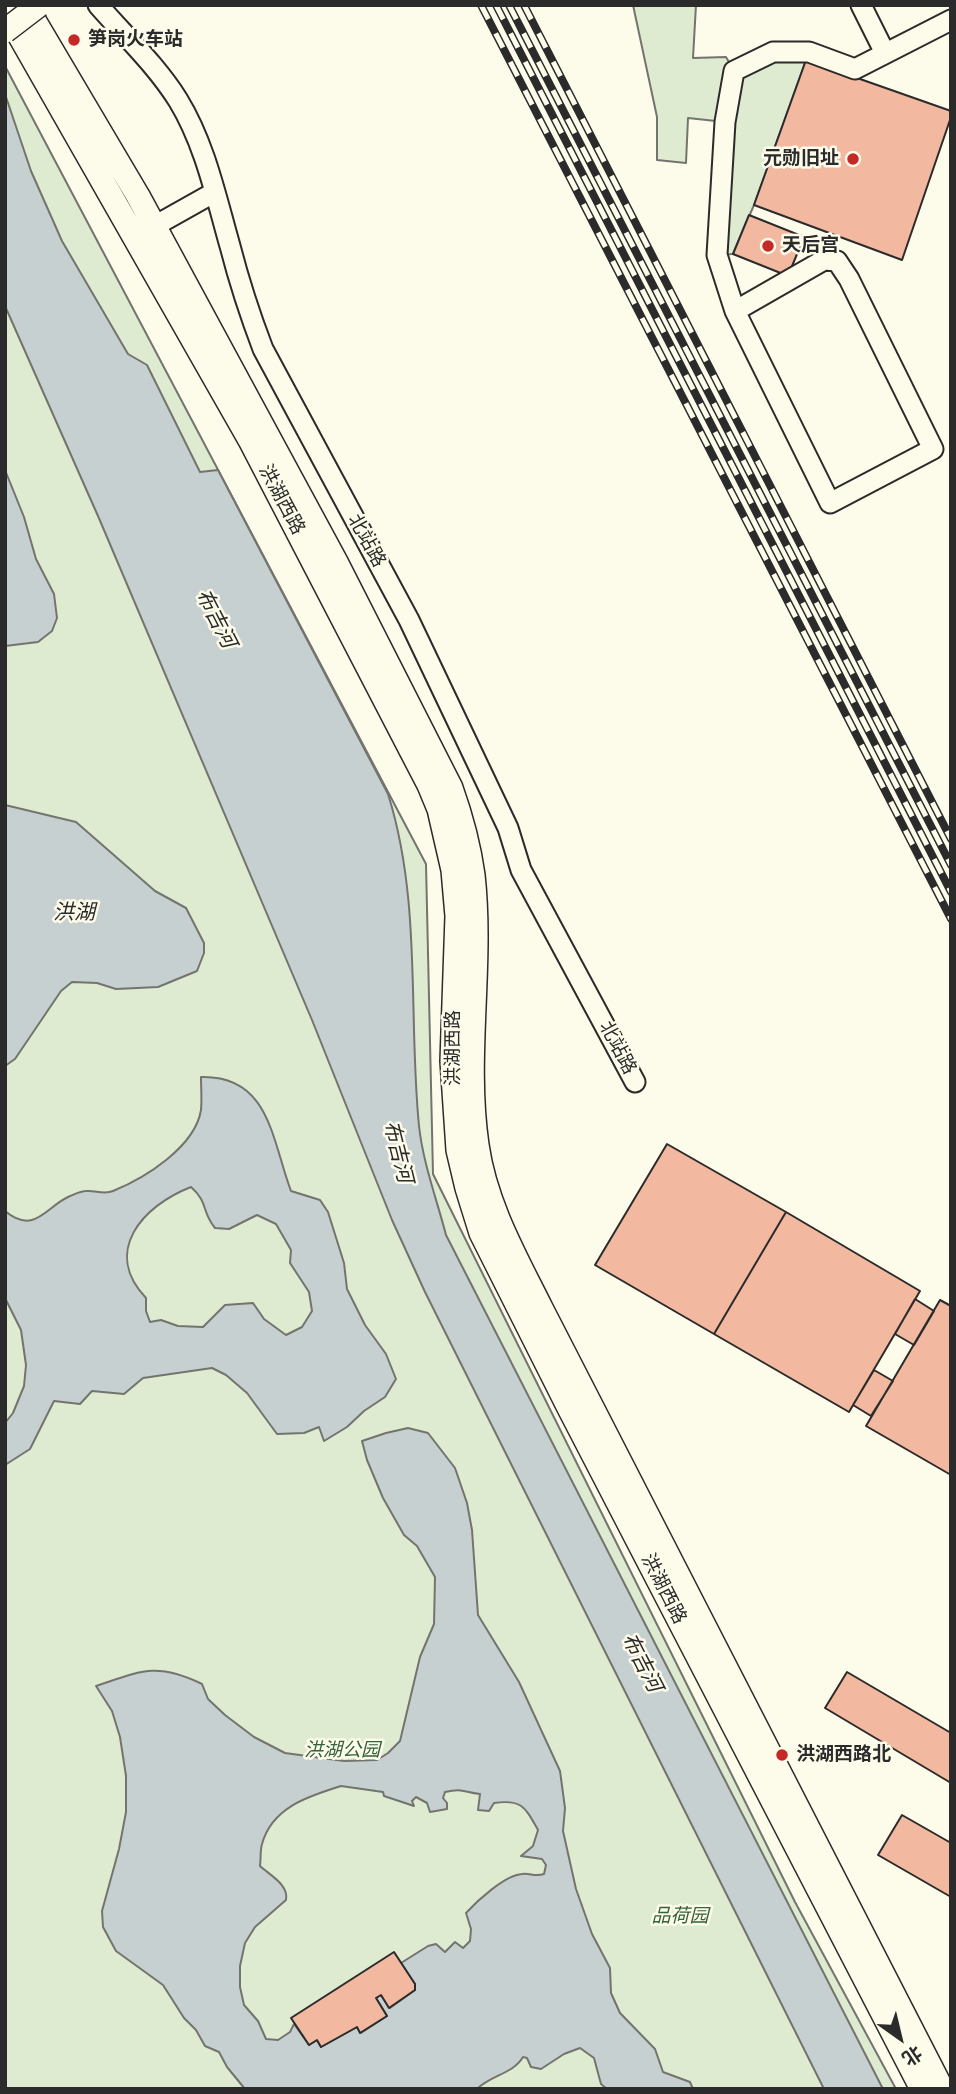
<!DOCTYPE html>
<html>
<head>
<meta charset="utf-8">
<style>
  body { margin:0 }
  #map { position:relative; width:956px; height:2094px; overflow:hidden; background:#fdfbea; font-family:"Times New Roman","Noto Sans SC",serif }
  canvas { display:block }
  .frame { position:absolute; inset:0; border:7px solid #2b2b2b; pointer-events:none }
  .north { position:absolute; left:865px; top:2003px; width:70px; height:70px; -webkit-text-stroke:5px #fdfbea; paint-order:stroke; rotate:146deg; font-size:19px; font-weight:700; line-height:28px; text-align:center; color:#2b2b2b }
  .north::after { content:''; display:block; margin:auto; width:24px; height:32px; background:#2b2b2b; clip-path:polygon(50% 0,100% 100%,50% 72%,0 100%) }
</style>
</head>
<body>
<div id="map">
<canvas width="956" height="2094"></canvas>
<div class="frame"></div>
<div class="north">北</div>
</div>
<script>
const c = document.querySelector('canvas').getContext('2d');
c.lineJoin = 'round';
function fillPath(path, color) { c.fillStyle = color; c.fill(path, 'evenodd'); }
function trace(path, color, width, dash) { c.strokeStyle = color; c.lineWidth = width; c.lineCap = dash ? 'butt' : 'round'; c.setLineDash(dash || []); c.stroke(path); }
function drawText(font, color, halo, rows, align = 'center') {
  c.font = font + ' "Times New Roman","Noto Sans SC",serif'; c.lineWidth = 5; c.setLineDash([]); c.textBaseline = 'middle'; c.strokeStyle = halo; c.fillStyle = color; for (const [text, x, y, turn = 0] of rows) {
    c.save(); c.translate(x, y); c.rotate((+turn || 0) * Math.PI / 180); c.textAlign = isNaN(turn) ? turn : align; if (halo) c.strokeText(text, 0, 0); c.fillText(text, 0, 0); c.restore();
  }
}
const green = new Path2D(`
  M 633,5 L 696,5 L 693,58 L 726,57 L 734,71 L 778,58 L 806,60 L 754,205 L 733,254 L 717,255 L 725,122 L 688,118 L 686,163 L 657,160 L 657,117 Z
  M 5,66 L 426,864 L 433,1174 L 795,1902 L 896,2089 L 5,2089 Z`);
fillPath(green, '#deebd1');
trace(green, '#74746e', 2);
const water = new Path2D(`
  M 5,94 L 31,171 L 62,241 L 128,354 L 147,365 L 200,472 L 218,470 L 388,794 C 422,902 408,1015 419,1126 C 423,1163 437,1200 446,1235 L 883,2089 L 824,2089 L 425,1292 L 392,1220 L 312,1020 L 98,516 L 5,306 Z
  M 5,470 L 24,517 L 36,559 L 54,594 L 57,618 L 52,631 L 38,642 L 5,646 Z
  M 5,805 L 76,822 L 155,891 L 186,908 L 204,943 L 204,953 L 197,971 L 158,987 L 116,989 L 97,983 L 72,982 L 61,991 L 15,1059 L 5,1066 Z
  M 201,1077 C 270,1075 272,1141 291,1191 L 320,1200 L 328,1212 L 344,1263 L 347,1289 L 365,1325 L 386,1354 L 396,1379 L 385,1397 L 364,1411 L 347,1427 L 324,1441 L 319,1427 L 304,1433 L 277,1434 L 247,1393 L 226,1375 L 212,1368 L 143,1378 L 124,1394 L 92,1391 L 80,1404 L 54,1401 L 30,1449 L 5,1465 L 5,1423 L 13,1413 L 24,1386 L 26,1365 L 21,1330 L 5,1298 L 5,1211 C 35,1236 46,1206 70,1196 C 75,1194 81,1191 86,1191 C 95,1190 104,1195 113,1191 C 145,1178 195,1147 201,1110 C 202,1099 201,1088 201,1077 ZM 191,1187 C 209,1203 201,1211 215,1228 L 229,1229 L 257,1215 L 276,1224 L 291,1250 L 290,1263 L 309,1292 L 312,1311 L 302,1327 L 286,1335 L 264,1319 L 253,1303 L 225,1305 L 203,1327 L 178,1326 L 161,1320 L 150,1322 L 146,1311 L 146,1298 C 102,1252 142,1206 191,1187 Z
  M 408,1428 L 428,1433 L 455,1468 L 467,1503 L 472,1530 L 478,1615 L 519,1682 L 560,1771 L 565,1808 L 563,1831 L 576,1889 L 592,1934 L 610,1968 L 611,1993 L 620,2013 L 655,2049 L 663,2072 L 690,2082 L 693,2089 L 607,2089 L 601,2084 L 594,2058 L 580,2048 L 564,2054 L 541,2069 L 531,2067 L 527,2058 L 523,2057 C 513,2074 491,2075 477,2089 L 245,2089 L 227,2067 L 219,2052 L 205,2046 L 196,2030 L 184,2018 L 163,1985 L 116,1951 L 103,1927 L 102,1911 L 119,1849 L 126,1812 L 126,1776 L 120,1737 L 112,1711 L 96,1686 C 141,1671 156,1662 202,1684 L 208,1699 L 225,1715 L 254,1737 L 285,1753 L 344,1761 L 377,1760 L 388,1753 L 400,1741 L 420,1657 L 434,1624 L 435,1577 L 417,1546 L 404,1535 L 383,1498 L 367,1460 L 362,1441 L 386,1433 ZM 341,1786 L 383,1792 L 384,1796 L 414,1806 L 412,1801 L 416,1797 L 427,1803 L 430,1812 L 447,1809 L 447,1803 L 443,1798 L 445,1792 C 463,1788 463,1792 480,1794 L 478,1810 L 489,1811 L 494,1803 C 522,1799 525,1807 538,1830 L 533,1846 L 521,1856 L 542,1859 L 546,1865 L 544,1874 C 535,1877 530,1873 522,1874 C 505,1875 477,1901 466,1913 L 471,1929 L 470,1941 L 463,1948 L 455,1942 L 445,1952 L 436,1944 L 428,1946 L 401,1963 L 415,1984 L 415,1990 L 390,2008 L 381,1995 L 376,1998 L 387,2016 L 361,2033 L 357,2027 L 321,2047 L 317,2040 L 309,2045 L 294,2024 L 290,2032 L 278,2040 L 266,2039 L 258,2021 L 244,2005 L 240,1987 L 240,1966 L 245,1943 L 255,1927 L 286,1900 C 289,1885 271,1876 260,1866 C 261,1859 260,1850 262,1844 C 272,1807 309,1796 341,1786 Z`);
fillPath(water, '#c7d0d0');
trace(water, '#74746e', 2);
const building = new Path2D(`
  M 806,60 L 951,111 L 951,117 L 902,260 L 754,205 Z
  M 749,215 L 804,237 L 788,276 L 733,254 Z
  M 667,1144 L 786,1212 L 714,1334 L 595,1265 Z
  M 786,1212 L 920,1291 L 849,1412 L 714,1334 Z
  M 915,1299 L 934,1311 L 914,1345 L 895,1334 Z
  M 940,1300 L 951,1306 L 951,1475 L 866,1426 Z
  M 874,1370 L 893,1381 L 871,1416 L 853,1405 Z
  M 847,1672 L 951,1733 L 951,1783 L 825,1708 Z
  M 902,1815 L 951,1843 L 951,1897 L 878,1855 Z
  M 394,1952 L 415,1984 L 415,1990 L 389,2008 L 381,1995 L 376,1998 L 387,2016 L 360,2033 L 357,2027 L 321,2047 L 317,2040 L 309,2045 L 291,2018 Z`);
fillPath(building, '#f2b8a0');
trace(building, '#2b2b2b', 2);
const minor = new Path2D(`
  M 98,5 C 125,36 156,65 178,100 C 205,144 216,197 230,246 C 239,281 250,315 263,349 L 409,620 L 508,828 L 521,870 L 635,1082
  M 861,5 L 885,53
  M 142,233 L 215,192
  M 824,260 L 837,261 L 849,279 L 933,449 L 830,503 L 735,311 Z
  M 735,311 L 717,255 L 725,122 L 734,71 L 773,52 L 809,52 L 855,69 L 951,20`);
const major = new Path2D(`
  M 25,5 L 138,196 L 336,562 L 451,788 C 461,816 469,846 473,875 C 483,965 464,1056 477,1145 C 485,1203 515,1256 541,1308 L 942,2089
  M 5,10 L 250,440 L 429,785 L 439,809 L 453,870 L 457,916 L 452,1061 L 458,1150 L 467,1188 L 481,1233 L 568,1406 L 922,2089`);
trace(minor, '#2b2b2b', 23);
trace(major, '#2b2b2b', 26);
trace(minor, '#fdfbea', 19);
trace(major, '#fdfbea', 23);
const rail = new Path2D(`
  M 481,5 L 951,919
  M 496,5 L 951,892
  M 509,5 L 951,865
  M 524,5 L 951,839`);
trace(rail, '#2b2b2b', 8);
trace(rail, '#fdfbea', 5, [16]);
const majorBridge = new Path2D(`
  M 5,31 L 39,5`);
trace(majorBridge, '#2b2b2b', 26, []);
trace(majorBridge, '#fdfbea', 23);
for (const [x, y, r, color] of [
  [74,40,7,"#c62828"],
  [853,159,7,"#c62828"],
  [768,246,7,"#c62828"],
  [782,1755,7,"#c62828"]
]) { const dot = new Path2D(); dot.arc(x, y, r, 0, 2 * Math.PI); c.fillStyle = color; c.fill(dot); trace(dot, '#fdfbea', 2.5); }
drawText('bold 19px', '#2b2b2b', '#fdfbea', [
  ["笋岗火车站",88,40],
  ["元勋旧址",839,159,"right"],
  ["天后宫",782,246],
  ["洪湖西路北",796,1755]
], 'left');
drawText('19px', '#2b2b2b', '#fdfbea', [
  ["洪湖西路",281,500,62],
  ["北站路",366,541,61],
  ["洪湖西路",454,1048,-90],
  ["北站路",617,1048,62],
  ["洪湖西路",663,1589,63]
]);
drawText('italic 19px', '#34623c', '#fdfbea', [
  ["洪湖公园",342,1751],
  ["品荷园",680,1917]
]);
drawText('italic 21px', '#2b2b2b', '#fdfbea', [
  ["布吉河",215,619,63],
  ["洪湖",74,913],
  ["布吉河",397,1152,76],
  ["布吉河",641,1663,63]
]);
</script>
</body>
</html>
